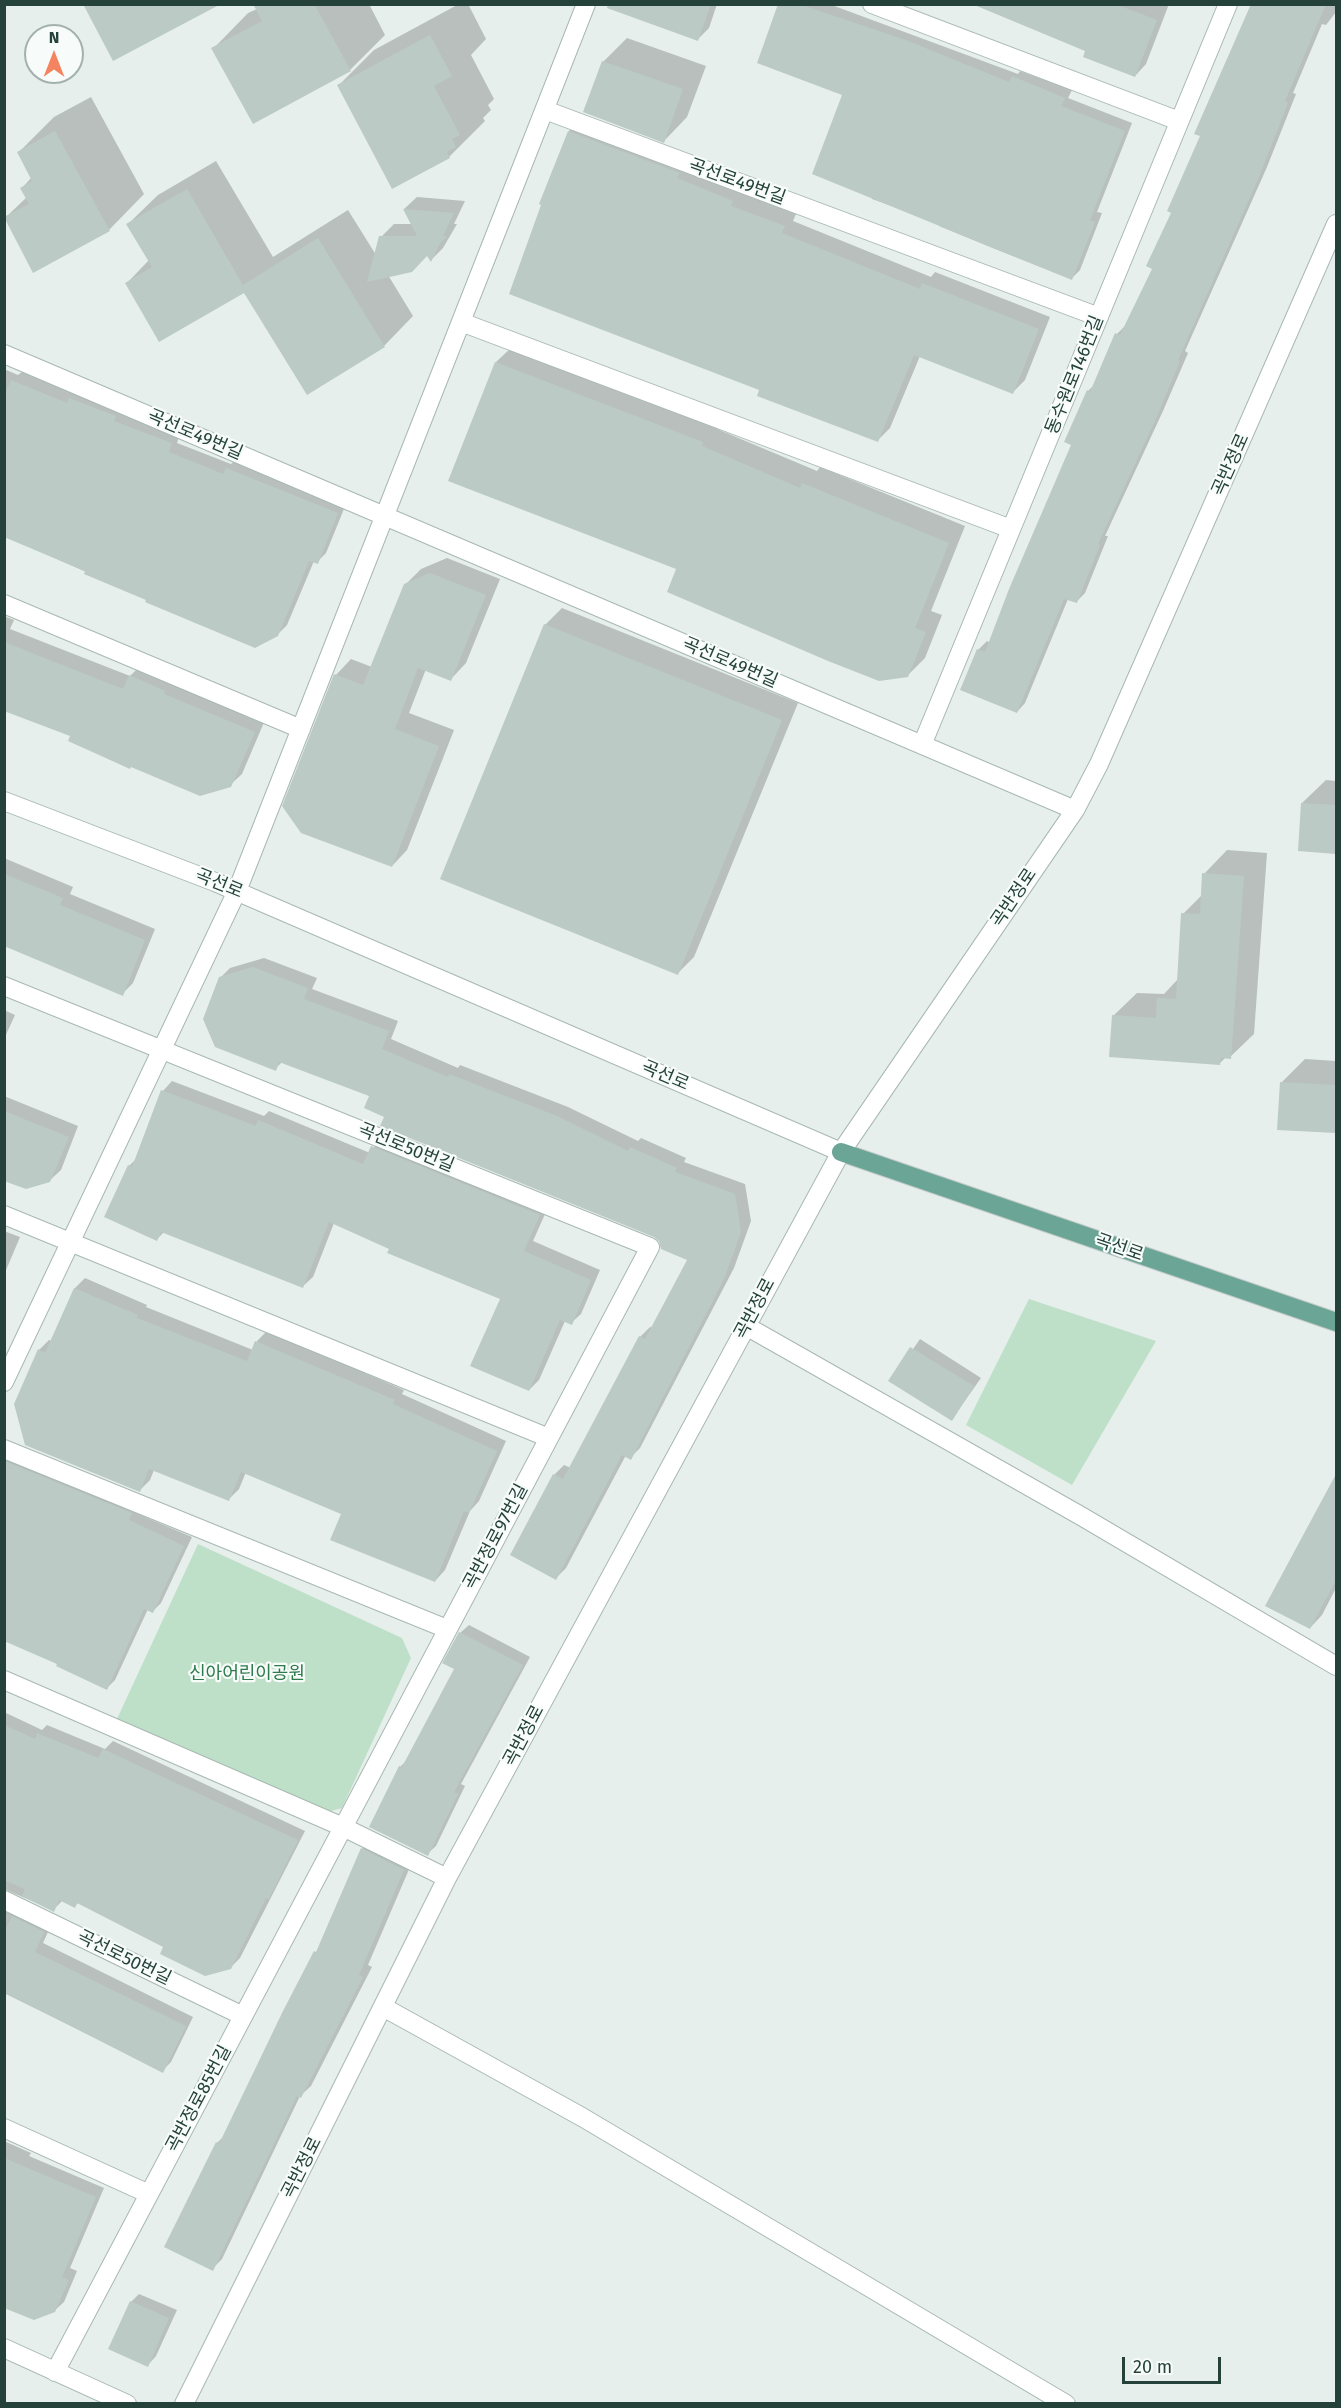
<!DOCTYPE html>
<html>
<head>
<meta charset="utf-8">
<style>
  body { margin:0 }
  #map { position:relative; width:1341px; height:2408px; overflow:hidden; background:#e6efeb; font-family:"Fira Sans",sans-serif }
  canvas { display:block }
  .frame { position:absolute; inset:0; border:6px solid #24423a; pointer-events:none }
  .north { position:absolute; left:24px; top:24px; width:60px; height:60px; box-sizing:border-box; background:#f7fbf9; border:2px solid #a3b1ad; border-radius:50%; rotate:0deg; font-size:16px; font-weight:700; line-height:24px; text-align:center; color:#24423a }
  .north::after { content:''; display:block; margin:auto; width:21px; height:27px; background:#f4845f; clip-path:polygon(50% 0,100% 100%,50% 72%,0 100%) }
  .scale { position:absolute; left:1122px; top:2357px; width:99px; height:27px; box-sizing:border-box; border:3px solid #24423a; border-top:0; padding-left:8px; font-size:18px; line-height:21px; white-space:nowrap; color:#24423a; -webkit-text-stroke:4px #f7fbf9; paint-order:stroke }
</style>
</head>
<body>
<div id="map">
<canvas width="1341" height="2408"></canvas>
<div class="frame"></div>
<div class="north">N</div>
<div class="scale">20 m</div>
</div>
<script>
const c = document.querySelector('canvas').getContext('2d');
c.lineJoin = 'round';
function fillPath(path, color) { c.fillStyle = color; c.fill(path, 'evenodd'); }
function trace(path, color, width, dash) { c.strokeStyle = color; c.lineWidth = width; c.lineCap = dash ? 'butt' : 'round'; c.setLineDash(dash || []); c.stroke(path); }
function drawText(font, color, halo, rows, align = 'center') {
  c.font = font + ' "Fira Sans","Noto Sans KR",sans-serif'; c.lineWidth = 4.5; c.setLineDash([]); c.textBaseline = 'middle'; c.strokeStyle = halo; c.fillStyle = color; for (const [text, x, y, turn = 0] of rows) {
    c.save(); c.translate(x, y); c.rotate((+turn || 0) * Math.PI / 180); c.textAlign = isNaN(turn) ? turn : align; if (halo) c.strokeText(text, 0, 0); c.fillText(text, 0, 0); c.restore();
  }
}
fillPath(new Path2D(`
  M 1029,1299 L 1156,1341 L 1072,1485 L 966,1425 Z
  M 198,1544 L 402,1638 L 411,1658 L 342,1808 L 320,1814 L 116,1721 Z`), '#bfe0c8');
fillPath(new Path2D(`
  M 255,4 L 369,4 L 385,35 L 350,70 L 213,49 L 248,13 L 257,9 Z
  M 459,4 L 468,4 L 486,39 L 471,55 L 494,99 L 488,105 L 491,110 L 483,118 L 485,121 L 449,157 L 339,85 L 374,50 Z
  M 627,4 L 717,4 L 709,28 L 698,39 Z
  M 780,4 L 829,4 L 1018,74 L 1020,71 L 1072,90 L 1068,98 L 1132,123 L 1097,212 L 1102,213 L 1080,270 L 1071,279 L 995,249 L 939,226 L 940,223 L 872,199 L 844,94 Z
  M 973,4 L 1169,4 L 1146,64 L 1135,76 L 1087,51 Z
  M 1251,4 L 1336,4 L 1336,12 L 1326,25 L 1322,24 L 1293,93 L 1296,94 L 1267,167 L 1185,351 L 1188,353 L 1163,411 L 1105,536 L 1108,536 L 1085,593 L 1076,602 L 1068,599 L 1025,703 L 1017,712 L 978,650 L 987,641 L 990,643 L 1073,445 L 1088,391 L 1095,384 L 1117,334 L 1125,326 L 1154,268 Z
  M 627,38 L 706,66 L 687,117 L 664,141 L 603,62 Z
  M 91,97 L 144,194 L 109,230 L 5,218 L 27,197 L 22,188 L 32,177 L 18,153 L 54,117 Z
  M 581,119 L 744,189 L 742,193 L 796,214 L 793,221 L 931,277 L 935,272 L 1050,317 L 1025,380 L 1013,392 L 920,356 L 890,428 L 878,440 L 761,390 L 541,203 L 569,131 Z
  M 216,161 L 273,257 L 348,210 L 376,255 L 381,237 L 394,224 L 412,224 L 404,209 L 417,197 L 465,201 L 454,224 L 457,224 L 443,248 L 431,260 L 428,254 L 388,275 L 413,316 L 384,346 L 244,291 L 127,283 L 149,260 L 128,224 L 158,195 Z
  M 513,346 L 719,425 L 717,429 L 817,471 L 820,467 L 965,526 L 931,611 L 942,615 L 925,658 L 908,675 L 678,568 L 496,362 Z
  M 4,369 L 18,375 L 22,372 L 75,394 L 80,389 L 180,434 L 177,443 L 231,464 L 236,459 L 346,504 L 326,553 L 317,562 L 314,561 L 287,625 L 277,635 L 148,599 L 4,536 Z
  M 447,558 L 500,579 L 466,663 L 451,679 L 426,669 L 409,713 L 454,730 L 407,850 L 392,866 L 336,675 L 351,659 L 372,667 L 405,585 L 421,569 Z
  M 562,608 L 798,703 L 694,957 L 678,973 L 545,625 Z
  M 4,616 L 14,620 L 10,629 L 130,676 L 142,664 L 265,720 L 242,774 L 230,785 L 72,736 L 4,709 Z
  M 1326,780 L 1336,781 L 1336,852 L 1299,850 L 1302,803 Z
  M 1227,850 L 1267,853 L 1254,1034 L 1230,1057 L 1226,1057 L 1220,1063 L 1113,1016 L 1137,993 L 1164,994 L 1178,979 L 1183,914 L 1203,894 L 1204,874 Z
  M 4,858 L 73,887 L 70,894 L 155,929 L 133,983 L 122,994 L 4,945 Z
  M 264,958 L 317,978 L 312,989 L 398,1021 L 391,1039 L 458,1068 L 460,1065 L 568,1107 L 638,1141 L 641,1138 L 686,1158 L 684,1162 L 745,1184 L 751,1221 L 734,1268 L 640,1448 L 630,1458 L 626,1455 L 566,1568 L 556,1578 L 554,1475 L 564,1465 L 571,1468 L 640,1337 L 650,1327 L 653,1328 L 689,1260 L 655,1235 L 386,1116 L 371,1095 L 282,1062 L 275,1069 L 220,978 L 230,968 Z
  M 4,1010 L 15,1015 L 4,1039 Z
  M 1305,1059 L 1336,1061 L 1336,1132 L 1279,1128 L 1282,1082 Z
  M 172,1081 L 264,1116 L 269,1111 L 370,1153 L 382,1137 L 549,1205 L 533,1241 L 600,1270 L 581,1314 L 571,1323 L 565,1321 L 539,1380 L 529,1390 L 502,1299 L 334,1223 L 313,1277 L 303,1286 L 164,1232 L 157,1239 L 129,1166 L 137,1158 L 163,1091 Z
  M 4,1096 L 78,1126 L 61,1170 L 49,1181 L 4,1179 Z
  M 4,1231 L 20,1237 L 4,1275 Z
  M 85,1278 L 147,1305 L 146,1307 L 253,1350 L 257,1341 L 267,1331 L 404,1390 L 402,1394 L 506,1441 L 479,1501 L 470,1511 L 445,1570 L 435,1581 L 343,1513 L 246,1472 L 239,1489 L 229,1499 L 154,1470 L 150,1480 L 140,1490 L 39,1350 L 49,1340 L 52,1341 L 75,1288 Z
  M 920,1339 L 981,1378 L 952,1419 L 891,1381 Z
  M 4,1457 L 192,1537 L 161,1603 L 153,1611 L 148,1609 L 115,1680 L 107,1688 L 59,1663 L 4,1640 Z
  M 1336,1477 L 1336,1588 L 1322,1615 L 1310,1628 L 1268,1605 Z
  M 469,1625 L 530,1657 L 461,1784 L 465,1786 L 436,1846 L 427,1854 L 400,1767 L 409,1758 L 456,1669 L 460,1633 Z
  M 4,1712 L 42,1730 L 47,1725 L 105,1749 L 113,1741 L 305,1831 L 240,1958 L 230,1968 L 165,1947 L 79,1902 L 75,1906 L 62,1901 L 53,1910 L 4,1889 Z
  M 372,1840 L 413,1860 L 368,1965 L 372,1967 L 311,2086 L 300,2096 L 222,2259 L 212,2269 L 217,2143 L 226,2134 L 320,1948 L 362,1849 Z
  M 4,1899 L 52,1923 L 43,1943 L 193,2017 L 171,2062 L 162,2071 L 4,1993 Z
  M 4,2141 L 31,2153 L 29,2156 L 104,2188 L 70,2268 L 77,2271 L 64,2302 L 54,2311 L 4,2306 Z
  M 139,2294 L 177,2310 L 156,2356 L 148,2365 L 131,2302 Z`), '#0003');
fillPath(new Path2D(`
  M 83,4 L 221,4 L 113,61 Z
  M 253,4 L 314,4 L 351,71 L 253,124 L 211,48 L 262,21 Z
  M 608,4 L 711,4 L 698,41 L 607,8 Z
  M 778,4 L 799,4 L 908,41 L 1009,82 L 1012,76 L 1065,98 L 1061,106 L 1125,131 L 1090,220 L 1095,222 L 1072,280 L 812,174 L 842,95 L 757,63 Z
  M 972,4 L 1115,4 L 1157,20 L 1135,77 L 1083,57 L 1085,51 Z
  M 1251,4 L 1326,4 L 1285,101 L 1288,103 L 1259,177 L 1178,360 L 1180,361 L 1155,421 L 1098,544 L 1100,545 L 1077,603 L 1064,599 L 1017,713 L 960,690 L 977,649 L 985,652 L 1009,589 L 1071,445 L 1064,442 L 1087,390 L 1090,392 L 1115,333 L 1120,335 L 1152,269 L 1146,266 L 1171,213 L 1167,211 L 1200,136 L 1194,134 Z
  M 430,35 L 452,76 L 434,86 L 460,135 L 452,139 L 456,147 L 447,152 L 450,158 L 392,189 L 337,85 Z
  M 602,61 L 683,89 L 664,143 L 583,112 Z
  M 55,131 L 110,231 L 33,273 L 4,217 L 29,204 L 20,188 L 32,181 L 17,152 Z
  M 568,131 L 680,173 L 677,178 L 733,201 L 731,206 L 785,226 L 782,233 L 920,289 L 922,283 L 1039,329 L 1013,394 L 914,355 L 878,442 L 757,396 L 759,390 L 509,294 L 541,205 L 539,204 Z
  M 187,189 L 243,285 L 318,238 L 385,347 L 307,395 L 244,293 L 159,342 L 125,283 L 152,267 L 126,224 Z
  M 403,209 L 454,213 L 443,236 L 447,236 L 439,245 L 431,262 L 427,256 L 412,272 L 367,282 L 379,236 L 417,236 Z
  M 495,362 L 703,442 L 702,446 L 800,488 L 802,483 L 949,543 L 915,628 L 926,632 L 908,677 L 879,681 L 828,661 L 667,592 L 676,569 L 448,481 Z
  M 11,380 L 67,403 L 69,398 L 116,416 L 114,421 L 172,443 L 169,452 L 223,474 L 226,468 L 338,513 L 318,564 L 309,561 L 278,636 L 255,648 L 145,602 L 146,600 L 84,574 L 85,571 L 4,537 L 4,396 Z
  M 430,573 L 486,595 L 451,681 L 418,668 L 395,729 L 439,746 L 392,867 L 301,833 L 282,806 L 334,674 L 363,685 L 404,584 Z
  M 544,624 L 782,720 L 678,975 L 440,879 Z
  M 4,642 L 123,689 L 129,675 L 165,691 L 164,694 L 255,732 L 231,787 L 200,796 L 131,767 L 130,769 L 68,741 L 70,736 L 4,711 Z
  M 1301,803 L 1336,805 L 1336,854 L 1298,851 Z
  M 1202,873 L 1244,876 L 1231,1059 L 1221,1058 L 1220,1065 L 1109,1057 L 1112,1015 L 1156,1018 L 1157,998 L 1176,999 L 1181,913 L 1200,914 Z
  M 4,874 L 63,898 L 60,905 L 145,940 L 123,996 L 4,946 Z
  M 253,967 L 308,988 L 304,999 L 389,1031 L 382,1049 L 448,1077 L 449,1074 L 557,1116 L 628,1151 L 630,1147 L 677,1168 L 675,1172 L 735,1194 L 741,1232 L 724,1279 L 631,1460 L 622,1455 L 556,1580 L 510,1555 L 553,1474 L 563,1479 L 639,1336 L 645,1339 L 687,1260 L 661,1249 L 659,1241 L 654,1237 L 380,1126 L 384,1117 L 364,1108 L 369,1096 L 279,1062 L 276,1071 L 215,1047 L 203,1019 L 219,977 Z
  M 1280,1082 L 1336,1085 L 1336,1133 L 1277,1130 Z
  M 161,1090 L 256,1126 L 258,1120 L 363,1164 L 371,1146 L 540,1215 L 524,1251 L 591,1280 L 572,1325 L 560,1320 L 529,1391 L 470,1366 L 500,1299 L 387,1253 L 389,1249 L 329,1222 L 303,1288 L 161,1232 L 157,1241 L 104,1217 L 128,1165 L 132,1167 Z
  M 4,1111 L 69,1137 L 50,1182 L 26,1189 L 4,1181 Z
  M 74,1288 L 138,1315 L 137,1318 L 247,1361 L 255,1341 L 395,1400 L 393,1404 L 497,1451 L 469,1513 L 464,1511 L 435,1582 L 330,1540 L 341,1514 L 241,1472 L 229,1501 L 149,1469 L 140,1492 L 25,1445 L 14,1404 L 38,1349 L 45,1353 Z
  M 910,1347 L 974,1386 L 952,1421 L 888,1381 Z
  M 4,1461 L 132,1513 L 129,1520 L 184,1546 L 153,1613 L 144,1609 L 107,1690 L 56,1666 L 57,1664 L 4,1641 Z
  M 1336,1474 L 1336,1580 L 1310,1629 L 1265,1606 Z
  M 459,1632 L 523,1665 L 454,1792 L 458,1794 L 428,1856 L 369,1827 L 399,1766 L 402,1767 L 454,1669 L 442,1663 Z
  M 4,1725 L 35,1739 L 37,1733 L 98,1758 L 103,1749 L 298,1840 L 269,1899 L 266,1898 L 231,1969 L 205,1976 L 160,1954 L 163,1947 L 77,1903 L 75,1908 L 59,1900 L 54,1912 L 22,1896 L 25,1889 L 4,1880 Z
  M 361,1848 L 404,1870 L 359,1975 L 363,1977 L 301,2098 L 297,2096 L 213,2271 L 164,2247 L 216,2142 L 219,2144 L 283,2011 L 314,1951 L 316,1952 Z
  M 12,1916 L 44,1932 L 35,1952 L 186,2026 L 163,2073 L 4,1992 L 4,1933 Z
  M 4,2158 L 96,2197 L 62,2277 L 69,2280 L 55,2312 L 34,2320 L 4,2308 Z
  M 130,2301 L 169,2318 L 148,2367 L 108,2349 Z`), '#bbcac4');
const minor = new Path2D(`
  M 872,4 L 1179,121
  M 545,110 L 1099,317
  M 461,322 L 1011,529
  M 4,354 L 1075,810
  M 4,604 L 301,729
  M 922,745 L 1228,4
  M 4,801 L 215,882 L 841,1152
  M 4,986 L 650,1247 L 55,2372
  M 4,1215 L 549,1438
  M 746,1326 L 1081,1516 L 1336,1666
  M 4,1382 L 237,891 L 586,4
  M 4,1449 L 447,1629
  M 4,1680 L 343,1827 L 447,1878
  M 4,1900 L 243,2016
  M 383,2007 L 582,2117 L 1066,2404
  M 4,2128 L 149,2194
  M 4,2348 L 127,2404
  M 184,2404 L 447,1878 L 841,1152 L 1075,810 L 1099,764 L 1336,224`);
const major = new Path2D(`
  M 841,1152 L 1336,1322`);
trace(minor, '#a8b8b2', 20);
trace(major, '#c2cac8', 20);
trace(minor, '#fff', 18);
trace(major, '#6aa596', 18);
drawText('18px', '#24423a', '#f7fbf9', [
  ["곡선로49번길",737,182,20],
  ["동수원로146번길",1075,375,-68],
  ["곡선로49번길",195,435,23],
  ["곡반정로",1231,465,-66],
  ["곡선로49번길",730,663,23],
  ["곡선로",219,884,22],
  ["곡반정로",1014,898,-56],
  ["곡선로",665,1076,23],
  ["곡선로50번길",406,1148,22],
  ["곡선로",1119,1248,19],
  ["곡반정로",755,1309,-62],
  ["곡반정로97번길",496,1537,-62],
  ["곡반정로",524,1736,-62],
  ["곡선로50번길",124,1958,26],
  ["곡반정로85번길",199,2099,-62],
  ["곡반정로",302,2168,-63]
]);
drawText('18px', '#2d7a4b', '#f7fbf9', [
  ["신아어린이공원",247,1674]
]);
</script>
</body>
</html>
